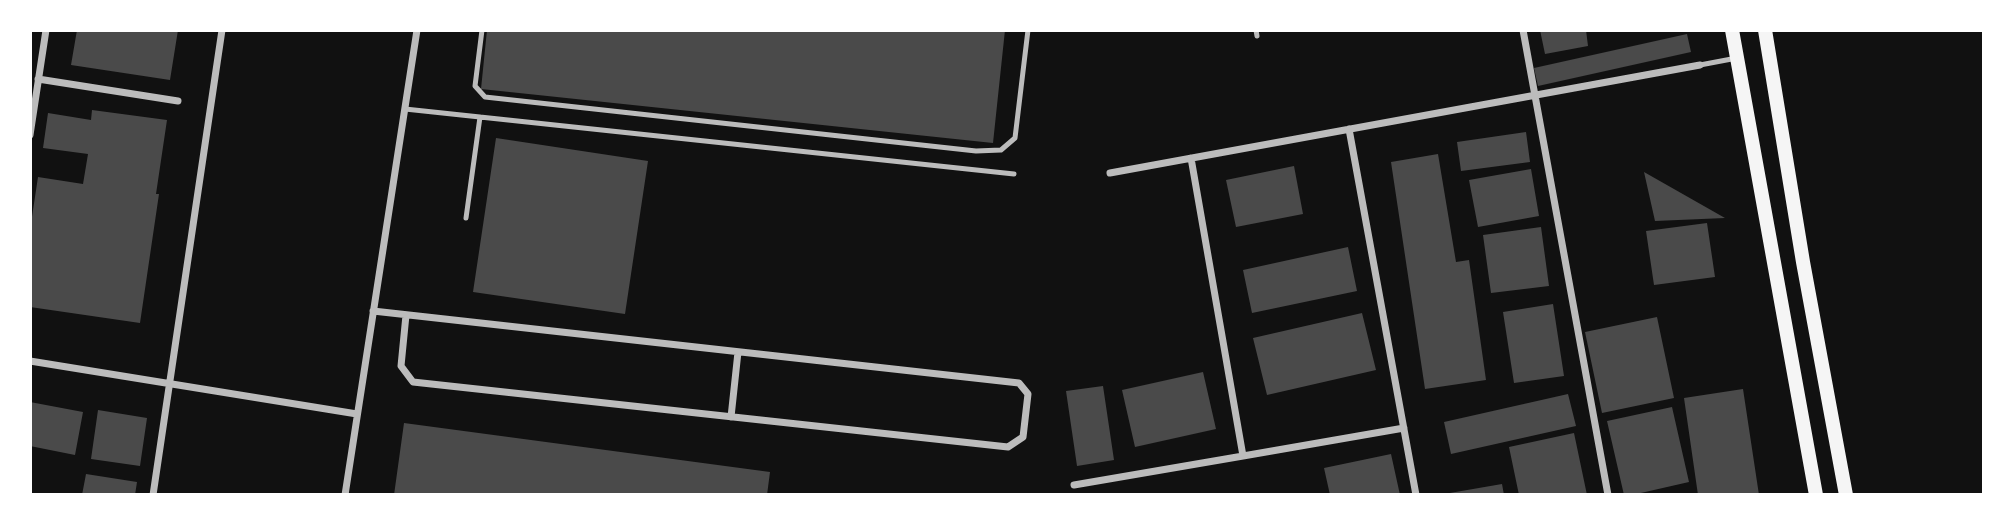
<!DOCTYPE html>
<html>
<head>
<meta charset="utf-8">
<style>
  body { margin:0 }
  #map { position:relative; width:2014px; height:525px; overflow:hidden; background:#111; font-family:"Source Sans 3",sans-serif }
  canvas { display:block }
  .frame { position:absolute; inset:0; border:32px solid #fff; pointer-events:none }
</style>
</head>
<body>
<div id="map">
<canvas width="2014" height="525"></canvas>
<div class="frame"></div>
</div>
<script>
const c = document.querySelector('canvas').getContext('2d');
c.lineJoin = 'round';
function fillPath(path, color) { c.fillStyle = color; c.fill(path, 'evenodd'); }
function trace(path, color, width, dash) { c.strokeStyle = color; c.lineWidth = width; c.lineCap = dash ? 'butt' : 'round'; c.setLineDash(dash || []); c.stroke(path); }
fillPath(new Path2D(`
  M 77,30 L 178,30 L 170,80 L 71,65 Z
  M 487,30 L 1005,30 L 993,143 L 481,89 Z
  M 1540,30 L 1586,30 L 1588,46 L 1545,54 Z
  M 1687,34 L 1691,52 L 1538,86 L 1534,68 Z
  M 92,110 L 167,120 L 156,194 L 159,194 L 140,323 L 30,307 L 30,230 L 38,177 L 83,184 L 88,154 L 43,148 L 48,113 L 91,120 Z
  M 1526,132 L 1530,162 L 1461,171 L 1457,142 Z
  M 496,138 L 648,161 L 625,314 L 473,292 Z
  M 1438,154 L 1456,262 L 1469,260 L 1486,380 L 1425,389 L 1391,162 Z
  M 1294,166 L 1303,214 L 1236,227 L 1226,180 Z
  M 1531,169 L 1539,216 L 1478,227 L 1469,180 Z
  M 1644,172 L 1725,218 L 1655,221 Z
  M 1707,223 L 1715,277 L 1654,285 L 1646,231 Z
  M 1541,227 L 1549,286 L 1491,293 L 1483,235 Z
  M 1348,247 L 1357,291 L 1252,313 L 1243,270 Z
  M 1553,304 L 1564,376 L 1514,383 L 1503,312 Z
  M 1362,313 L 1376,370 L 1267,395 L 1253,338 Z
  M 1657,317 L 1674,398 L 1602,413 L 1585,332 Z
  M 1203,372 L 1216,429 L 1135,447 L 1122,390 Z
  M 1103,386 L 1114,460 L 1077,466 L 1066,391 Z
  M 1743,389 L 1759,495 L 1698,495 L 1684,398 Z
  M 1568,394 L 1576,426 L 1451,454 L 1444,422 Z
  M 30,402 L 83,412 L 75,455 L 30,446 Z
  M 1672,407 L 1689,482 L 1632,495 L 1624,495 L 1607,421 Z
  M 98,410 L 147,418 L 140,466 L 91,459 Z
  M 404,423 L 770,472 L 767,495 L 394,495 Z
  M 1574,433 L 1587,495 L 1519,495 L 1509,447 Z
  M 1391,454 L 1400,495 L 1330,495 L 1324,468 Z
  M 86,474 L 137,482 L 135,495 L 82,495 Z
  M 1502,484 L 1504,495 L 1444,495 L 1444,494 Z`), '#4a4a4a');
trace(new Path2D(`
  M 482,30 L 475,86 L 485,97 L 976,151 L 1001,150 L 1015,138 L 1028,30
  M 1256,30 L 1257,36
  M 1700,65 L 1737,58
  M 405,109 L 1014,174
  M 466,218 L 480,117`), '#bcbcbc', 5);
trace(new Path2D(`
  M 1523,30 L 1608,495
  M 38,79 L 178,101
  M 1349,129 L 1416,495
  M 30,135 L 46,30
  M 1191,158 L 1243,456 L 1404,428
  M 1110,173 L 1700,65
  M 373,311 L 1019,383 L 1028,394 L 1023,437 L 1008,447 L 413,382 L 401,366 L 406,315
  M 30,361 L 357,414
  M 731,417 L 738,352
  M 1074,485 L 1243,456
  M 153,495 L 222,30
  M 345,495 L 417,30`), '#bcbcbc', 7);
trace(new Path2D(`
  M 1732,30 L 1816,495
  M 1765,30 L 1803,262 L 1846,495`), '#f5f5f5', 14);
</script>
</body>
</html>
